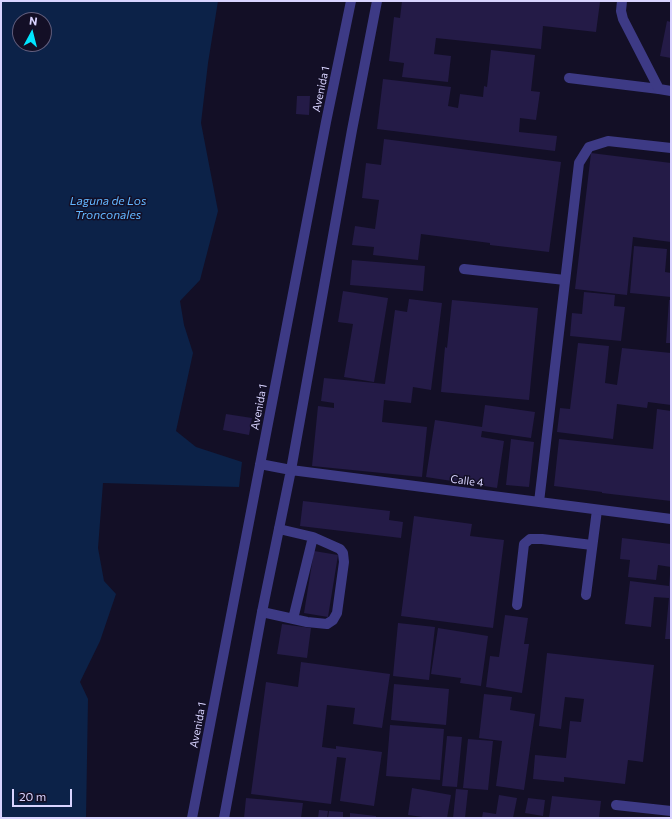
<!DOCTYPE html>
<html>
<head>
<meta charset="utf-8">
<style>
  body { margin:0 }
  #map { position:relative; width:672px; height:819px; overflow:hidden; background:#130f26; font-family:Commissioner,sans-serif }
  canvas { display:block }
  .frame { position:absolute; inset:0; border:2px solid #d9d4ff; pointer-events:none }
  .north { position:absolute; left:12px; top:12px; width:40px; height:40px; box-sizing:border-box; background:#130f26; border:1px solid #625e7d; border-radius:50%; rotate:7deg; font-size:11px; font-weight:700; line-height:16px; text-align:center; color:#d9d4ff }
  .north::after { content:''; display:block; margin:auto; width:14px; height:18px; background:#00e5ff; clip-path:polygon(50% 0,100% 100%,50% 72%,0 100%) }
  .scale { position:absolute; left:12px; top:789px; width:60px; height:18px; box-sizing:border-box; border:2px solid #d9d4ff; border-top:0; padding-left:5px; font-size:12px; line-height:14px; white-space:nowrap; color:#d9d4ff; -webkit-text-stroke:3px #130f26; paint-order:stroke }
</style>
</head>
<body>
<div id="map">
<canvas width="672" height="819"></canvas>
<div class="frame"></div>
<div class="north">N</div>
<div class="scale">20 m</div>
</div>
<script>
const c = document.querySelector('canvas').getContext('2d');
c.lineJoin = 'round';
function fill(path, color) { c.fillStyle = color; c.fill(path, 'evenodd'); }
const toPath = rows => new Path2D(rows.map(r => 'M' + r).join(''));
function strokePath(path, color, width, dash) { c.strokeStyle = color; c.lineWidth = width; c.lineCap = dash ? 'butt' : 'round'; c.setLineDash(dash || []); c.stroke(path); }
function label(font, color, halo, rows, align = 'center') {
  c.font = font + ' Commissioner,sans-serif'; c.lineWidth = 3; c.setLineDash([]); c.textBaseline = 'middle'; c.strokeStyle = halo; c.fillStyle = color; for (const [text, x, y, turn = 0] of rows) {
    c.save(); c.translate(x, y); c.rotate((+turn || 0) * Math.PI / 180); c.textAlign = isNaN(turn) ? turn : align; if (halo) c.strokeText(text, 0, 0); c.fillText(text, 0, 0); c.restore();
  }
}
fill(toPath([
  [1,1,218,1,208,63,201,123,218,211,200,280,180,301,184,325,193,353,176,431,196,447,242,462,239,487,103,483,98,548,104,581,116,594,100,641,80,682,88,699,86,818,1,818],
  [20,20,44,20,44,44,20,44]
]), '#0c2248');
fill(toPath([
  [402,1,589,1,600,2,596,32,543,26,541,49,436,38,434,54,451,56,448,82,402,77,404,63,389,61,394,17,400,18],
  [667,21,671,22,671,58,660,56],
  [491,50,535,55,531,91,540,92,536,120,520,118,519,132,557,136,555,151,377,129,383,79,451,87,448,106,458,108,460,94,483,97,484,86,487,87],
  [297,96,310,96,309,115,296,114],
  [384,139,561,162,549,252,490,245,490,243,421,234,418,260,373,255,374,247,352,245,355,226,375,229,379,200,362,198,366,163,381,165],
  [591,153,671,163,671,242,633,237,627,295,575,289],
  [634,246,667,249,665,272,671,273,671,297,630,293],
  [352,260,425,266,423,291,350,285],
  [343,291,388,298,374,382,344,377,353,324,338,322],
  [584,292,615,295,614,306,625,307,621,341,570,336,572,313,582,314],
  [409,299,442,303,431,390,413,387,411,403,384,400,382,422,427,427,422,477,312,466,318,406,334,408,334,403,321,401,324,378,385,384,395,310,407,312],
  [452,300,538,308,529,400,441,392,445,347,447,348],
  [669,300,671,300,671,343,666,343],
  [578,343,609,346,605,383,617,385,622,348,671,353,671,405,648,402,647,408,617,404,613,439,557,432,560,408,570,409],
  [485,405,535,412,531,438,482,431,481,437,504,441,497,488,426,477,435,420,482,427],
  [657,409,671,411,671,501,602,493,602,492,554,486,559,439,653,449],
  [226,414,252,418,249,435,223,430],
  [511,439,534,442,529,487,506,485],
  [303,501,390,511,389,520,403,522,401,538,300,526],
  [414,516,472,524,470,536,504,540,493,628,401,616],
  [622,538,671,544,671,567,658,565,656,580,628,577,630,560,620,559],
  [314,551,338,555,328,617,304,613],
  [670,574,671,574,671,639,665,639,669,598,654,597,651,627,625,624,630,581,669,586],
  [505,615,528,618,524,644,529,644,522,693,486,687,490,656,499,657],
  [398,623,435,627,429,680,393,676],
  [282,624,311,628,307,658,277,654],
  [438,628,488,636,481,686,460,683,461,678,431,674],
  [547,653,654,665,643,762,628,760,625,784,564,777,564,782,533,779,535,755,566,758,570,721,581,722,584,699,565,697,561,729,539,726],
  [301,662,390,674,382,728,353,724,355,708,327,705,322,747,336,749,336,746,382,752,374,806,340,801,346,758,337,757,331,804,251,794,266,682,298,687],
  [394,684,449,689,446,725,391,720],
  [484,694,512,697,510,710,535,714,524,790,496,786,502,741,479,738],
  [390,725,444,729,440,780,386,776],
  [447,736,462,737,457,787,442,786],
  [468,739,493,741,488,790,463,788],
  [412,788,451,795,447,818,430,818,408,815],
  [456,789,468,790,465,818,453,818],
  [499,795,517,798,513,818,482,818,483,812,496,814],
  [552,796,601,801,599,818,549,818],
  [246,798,303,803,301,818,244,818],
  [528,798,545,800,543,816,525,813],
  [319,810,328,811,327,818,318,818],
  [329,811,343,812,343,818,328,818],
  [350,813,376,816,376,818,350,818]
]), '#241b47');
strokePath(toPath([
  [569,78,659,89],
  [586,595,597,510],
  [517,605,524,544,530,539,542,539,592,545],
  [262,612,307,622,327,624,333,620,337,613,344,562,343,553,340,549,313,537,279,529],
  [293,619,313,537],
  [616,805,671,811]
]), '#3d3a85', 10);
strokePath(toPath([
  [622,1,621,11,623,19,659,89,671,91],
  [464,269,565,280],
  [260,464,291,470,671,519],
  [539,502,579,163,589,147,608,141,671,148],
  [192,818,326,122,351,1],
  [224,818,262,612,291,470,352,130,377,1]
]), '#3d3a85', 10);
label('11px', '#d9d4ff', '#130f26', [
  ["Avenida 1",321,89,-78],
  ["Avenida 1",259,407,-79],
  ["Calle 4",467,481,7],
  ["Avenida 1",198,725,-79]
]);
label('italic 12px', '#62b6ff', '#130f26', [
  ["Laguna de Los",108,201],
  ["Tronconales",108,215]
]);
</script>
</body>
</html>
